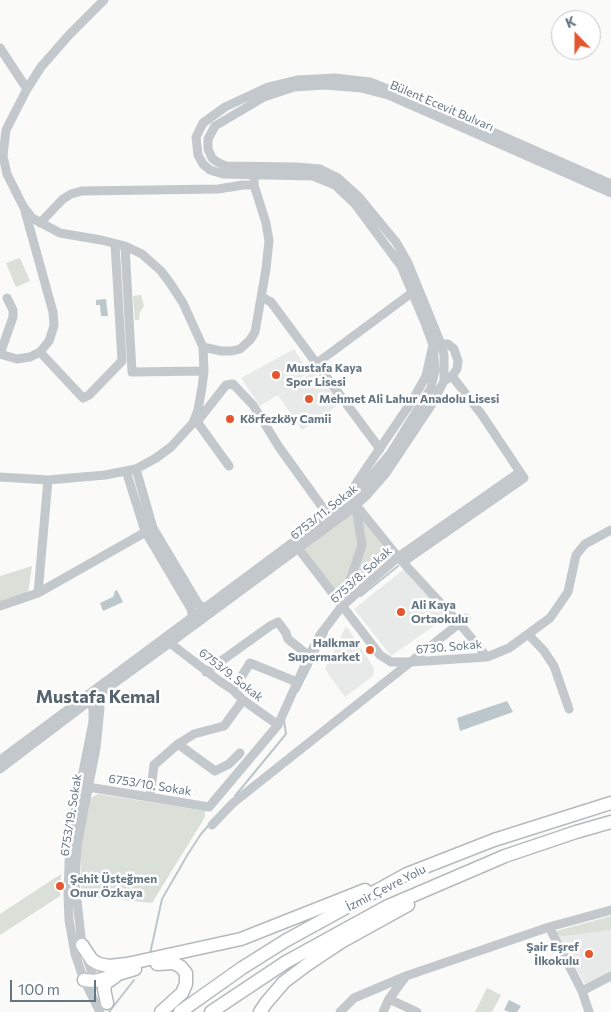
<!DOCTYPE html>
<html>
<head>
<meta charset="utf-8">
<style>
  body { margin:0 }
  #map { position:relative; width:611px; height:1012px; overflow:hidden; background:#fafaf8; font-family:Commissioner,sans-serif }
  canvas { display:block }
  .north { position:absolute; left:551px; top:10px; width:50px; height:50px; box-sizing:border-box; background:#fff; border:1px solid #c1c8cd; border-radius:50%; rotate:338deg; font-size:14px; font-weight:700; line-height:20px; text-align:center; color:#657683 }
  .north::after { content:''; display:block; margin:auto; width:18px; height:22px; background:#e4572e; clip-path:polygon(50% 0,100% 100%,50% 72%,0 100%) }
  .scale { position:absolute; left:10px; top:980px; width:86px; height:22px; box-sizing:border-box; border:2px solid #657683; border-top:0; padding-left:6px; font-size:15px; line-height:18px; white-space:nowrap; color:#657683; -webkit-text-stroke:4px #fff; paint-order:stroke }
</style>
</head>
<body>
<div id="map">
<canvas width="611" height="1012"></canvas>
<div class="north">K</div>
<div class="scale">100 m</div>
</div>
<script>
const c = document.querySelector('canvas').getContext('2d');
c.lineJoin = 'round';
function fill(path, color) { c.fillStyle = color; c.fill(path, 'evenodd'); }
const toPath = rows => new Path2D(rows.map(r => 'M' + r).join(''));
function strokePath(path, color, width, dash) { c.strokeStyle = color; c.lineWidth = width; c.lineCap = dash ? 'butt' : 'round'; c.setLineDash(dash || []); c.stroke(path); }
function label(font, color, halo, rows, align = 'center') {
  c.font = font + ' Commissioner,sans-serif'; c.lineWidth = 5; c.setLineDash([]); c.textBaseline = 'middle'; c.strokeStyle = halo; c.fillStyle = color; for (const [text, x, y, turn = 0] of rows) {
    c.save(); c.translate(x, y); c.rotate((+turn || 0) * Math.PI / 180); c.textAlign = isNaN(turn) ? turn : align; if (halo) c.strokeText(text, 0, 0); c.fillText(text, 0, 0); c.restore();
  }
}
fill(toPath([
  [294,349,309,372,288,388,316,370,341,403,302,430,278,395,260,406,241,378],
  [404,569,448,616,391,656,354,609],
  [347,627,374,668,373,676,345,697,325,669,345,628],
  [611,930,611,971,585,984,558,937]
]), '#e8e9e9');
fill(toPath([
  [20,258,30,281,16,287,6,263],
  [141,295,144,306,140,312,139,320,135,320,133,296],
  [355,510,392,555,352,588,336,594,303,549],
  [32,566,28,594,0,602,0,576],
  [98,794,205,811,205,817,152,903,81,896,81,845,91,798],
  [61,874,60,896,0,935,0,914],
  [611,916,611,930,558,937,556,931],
  [487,988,501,995,492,1012,475,1012]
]), '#dadfd7');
fill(toPath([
  [106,299,108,316,101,316,100,305,96,305,96,300],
  [117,590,123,602,103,611,100,603,113,597,115,591],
  [507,701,513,712,460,731,457,718],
  [509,1000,521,1006,517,1012,509,1012,504,1010]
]), '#bbc7cb');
strokePath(toPath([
  [361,596,398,566],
  [298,691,327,633],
  [235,796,286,734,284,720],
  [150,954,162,899,188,854,201,834,208,826],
  [109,1012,134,980]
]), '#bbc7cb', 2);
const highway = toPath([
  [82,945,92,960,99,964,109,966,127,964,241,939,365,890],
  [157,964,174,963,181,967,186,973,186,984,182,993,161,1012],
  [84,980,95,981,135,969],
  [107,1003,104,989,106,983,116,976],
  [180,1012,242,968,285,941,407,874,494,840,611,803],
  [211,1012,286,962,386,907,505,856,576,832,611,822],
  [260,1012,266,1003,284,982,308,964,341,942,408,905]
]);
strokePath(highway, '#b4b9bd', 15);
strokePath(toPath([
  [104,0,69,35,41,67,27,89,6,130,3,156,7,174,23,206,32,218,60,233,101,240,125,246,142,254,161,271,170,283,183,303,203,347,221,351,232,351,240,349,250,340,255,332,266,269,269,241,266,223,254,185,254,169],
  [0,48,27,89],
  [40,223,63,199,71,194,82,191,218,189,243,185,254,185],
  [125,246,132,372,204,371],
  [262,297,271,302,380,449],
  [40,352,83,398,89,395,122,361,115,244],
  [0,354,17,359,30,357,40,352,49,341,54,326,53,312,25,211],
  [0,354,13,317,13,310,7,298],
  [317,363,417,289],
  [444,381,444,355,441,344,408,263,396,242,359,197,338,178,320,169,297,167,226,166,217,162,212,158,208,149,208,139,215,126,264,97,294,87,325,85,361,88,388,95,611,193],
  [195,419,229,466],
  [197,422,226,385,233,384,253,405,279,447,328,515],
  [136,469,153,528,199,605,206,608],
  [126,471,145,531,191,609,193,618],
  [0,477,48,480,105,475,136,469,156,458,171,447,193,423,198,410,202,387,204,371,203,347],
  [348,499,357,482,412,401,426,376,433,345,425,323,401,266,355,204,335,185,313,176,223,174,210,170,203,164,198,155,196,137,203,123,225,107,268,87,297,80,335,78,370,82,484,128,611,184],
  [356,505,398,557,459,623,487,657],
  [298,548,380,655,391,662,410,662,487,657,509,648,550,618,568,592,576,555,585,544,611,530],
  [403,562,524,478,482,415,452,376],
  [38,593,151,529],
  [342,605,362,545,356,507],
  [0,606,38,593,48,480],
  [528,634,544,651,554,666,569,709],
  [170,643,218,680,233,690,243,700,278,725],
  [206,672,270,626,278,622,286,633,288,639,309,656],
  [233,690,250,663,297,682],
  [92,694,98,701,100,708,96,748,77,846,75,883,82,945,96,984],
  [87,699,90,701,93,709,93,722,70,837,68,895,69,920,75,954,84,980,100,1012],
  [178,744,194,734,224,726,243,700],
  [0,760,355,496,390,454,431,388,435,370,433,345,448,344,454,349,458,361,457,369,452,376,444,381,432,404,386,473,366,496,345,514,170,643,95,697,0,769],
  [88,787,209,807,278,725,309,656,320,635,342,606,398,557,520,472],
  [150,797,154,765,178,744,215,771,229,764,240,753],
  [212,825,233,803,466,618],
  [549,927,582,991,589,1012],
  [582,991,611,976],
  [389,999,417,1012],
  [340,1012,354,998,406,976],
  [383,1012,389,999,406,976,549,927,611,910]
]), '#c3c8cc', 9);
strokePath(highway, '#fff', 12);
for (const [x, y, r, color] of [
  [276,375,5,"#e4572e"],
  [309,399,5,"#e4572e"],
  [230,419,5,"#e4572e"],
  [401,612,5,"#e4572e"],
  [370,650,5,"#e4572e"],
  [60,886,5,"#e4572e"],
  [589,954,5,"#e4572e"]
]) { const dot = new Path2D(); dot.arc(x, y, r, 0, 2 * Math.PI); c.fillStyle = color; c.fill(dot); strokePath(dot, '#fff', 2); }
label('12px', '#657683', '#fff', [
  ["Bülent Ecevit Bulvarı",442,106,23],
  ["6753/11. Sokak",324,512,-38],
  ["6753/8. Sokak",361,575,-42],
  ["6730. Sokak",449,647,-5],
  ["6753/9. Sokak",231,675,38],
  ["6753/10. Sokak",150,785,9],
  ["6753/19. Sokak",71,815,-81],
  ["İzmir Çevre Yolu",386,888,-27]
]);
label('bold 12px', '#657683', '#fff', [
  ["Mustafa Kaya",286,368],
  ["Spor Lisesi",286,382],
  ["Mehmet Ali Lahur Anadolu Lisesi",319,399],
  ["Körfezköy Camii",240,419],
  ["Ali Kaya",411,605],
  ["Ortaokulu",411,619],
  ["Halkmar",360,643,"right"],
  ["Supermarket",360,657,"right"],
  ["Şehit Üsteğmen",70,879],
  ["Onur Özkaya",70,893],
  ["Şair Eşref",579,947,"right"],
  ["İlkokulu",579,961,"right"]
], 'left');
label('bold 18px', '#57646e', '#fff', [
  ["Mustafa Kemal",98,697]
]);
</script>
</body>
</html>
